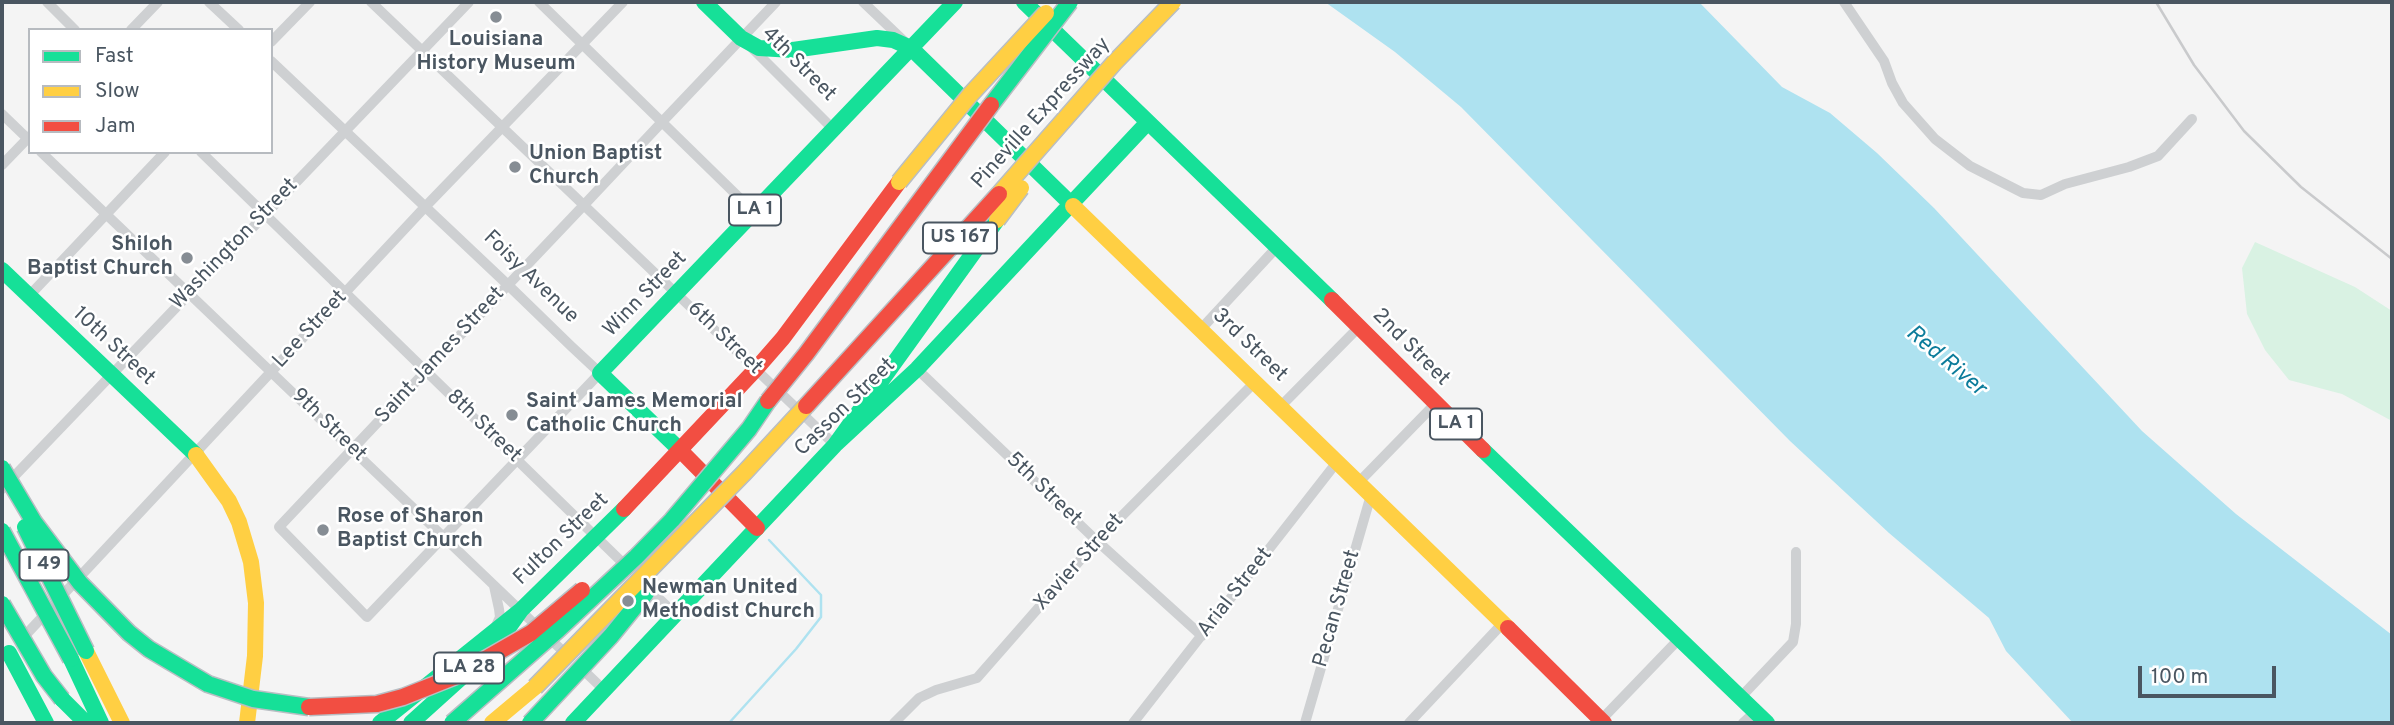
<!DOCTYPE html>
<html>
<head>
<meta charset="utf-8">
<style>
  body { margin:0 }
  #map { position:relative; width:2394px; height:725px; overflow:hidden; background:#f4f4f4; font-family:Overpass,sans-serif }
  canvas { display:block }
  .frame { position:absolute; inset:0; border:4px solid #4a5661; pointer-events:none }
  .legend { position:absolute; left:28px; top:28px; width:245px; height:126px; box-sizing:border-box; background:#fff; border:2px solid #b7bbc0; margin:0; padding:9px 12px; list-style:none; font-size:21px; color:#4a5661 }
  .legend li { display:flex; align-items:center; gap:14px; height:35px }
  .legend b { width:35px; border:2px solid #b7bbc0 }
  .scale { position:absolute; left:2138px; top:666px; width:138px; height:32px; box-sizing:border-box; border:4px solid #4a5661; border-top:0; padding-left:9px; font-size:21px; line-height:24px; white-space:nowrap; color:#4a5661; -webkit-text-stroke:5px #fff; paint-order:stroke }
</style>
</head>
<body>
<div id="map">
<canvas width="2394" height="725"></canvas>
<div class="frame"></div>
<ul class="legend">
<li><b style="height:9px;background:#16e098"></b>Fast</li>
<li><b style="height:9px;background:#ffcf43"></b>Slow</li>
<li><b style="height:9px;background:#f24e42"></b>Jam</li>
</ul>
<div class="scale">100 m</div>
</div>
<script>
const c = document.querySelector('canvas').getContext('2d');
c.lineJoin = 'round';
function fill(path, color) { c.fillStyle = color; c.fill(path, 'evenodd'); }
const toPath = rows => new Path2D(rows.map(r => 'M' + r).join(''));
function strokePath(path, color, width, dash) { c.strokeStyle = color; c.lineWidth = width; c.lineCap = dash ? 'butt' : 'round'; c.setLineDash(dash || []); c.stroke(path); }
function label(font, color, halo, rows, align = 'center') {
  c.font = font + ' Overpass,sans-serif'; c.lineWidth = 5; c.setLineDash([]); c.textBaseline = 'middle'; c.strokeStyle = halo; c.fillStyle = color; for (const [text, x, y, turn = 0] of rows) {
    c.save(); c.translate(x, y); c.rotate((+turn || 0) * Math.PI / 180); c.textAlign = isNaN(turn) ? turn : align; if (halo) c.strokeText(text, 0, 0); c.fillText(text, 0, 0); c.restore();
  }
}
fill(toPath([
  [2255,242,2355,287,2392,311,2392,421,2342,394,2289,380,2265,350,2247,314,2242,268]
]), '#d9f2e3');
fill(toPath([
  [1325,2,1699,2,1782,87,1830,113,1877,153,1934,208,2142,431,2236,514,2392,635,2392,723,2073,723,2006,651,1989,618,1889,533,1790,441,1461,107,1395,52]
]), '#aee2f0');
strokePath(toPath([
  [729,723,796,649,821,617,821,595,769,540]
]), '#aee2f0', 2.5);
strokePath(toPath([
  [47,2,75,30],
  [209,2,239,30],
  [371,2,835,445],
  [539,2,754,212],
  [863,2,904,41],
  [1844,2,1884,61,1892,83,1903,103,1935,139,1970,166,2023,193,2041,195,2065,184,2129,167,2158,156,2192,119],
  [131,30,158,2],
  [271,42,310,2],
  [751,47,833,129],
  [271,61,345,131,508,285,572,347,600,373,367,617,279,527,426,371,508,285,584,205,662,122,776,2],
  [2,114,30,141],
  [41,152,568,656],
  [201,152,627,567],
  [2,165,30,136],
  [28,297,165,152],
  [1201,329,1278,246],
  [917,369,1097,541,1202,636],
  [1281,406,1359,327],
  [1358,483,1435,404],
  [2,489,469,2],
  [494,586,499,609,500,617,495,628],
  [646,586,674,613],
  [58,600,425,207,623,2],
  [20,641,47,612],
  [580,667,603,689],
  [1740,698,1793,642,1796,624,1796,552],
  [1601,720,1679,639],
  [894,723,919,698,936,690,977,678,1097,541,1255,382],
  [1133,723,1337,462],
  [1305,723,1371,495],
  [1409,723,1503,623],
  [1743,723,1755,712]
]), '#ced0d2', 10);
strokePath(toPath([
  [704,2,741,38,759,48,793,50,877,38,893,40,911,48,1071,204,1148,122],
  [1024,2,1332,300],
  [2,270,196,455],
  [835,445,997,220],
  [680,450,600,373,955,2],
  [1483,450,1767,723],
  [9,653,46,723],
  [71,659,101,723],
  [62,699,86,723],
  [380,723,521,610,624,509],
  [411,723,494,648,521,610],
  [573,723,835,445,917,369,1071,204,1073,206]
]), '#16e098', 16);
strokePath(toPath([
  [1073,206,1508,628],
  [196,455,229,501,239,522,251,562,256,603,255,656,247,723],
  [86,651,122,723],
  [492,723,535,687]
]), '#ffcf43', 16);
strokePath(toPath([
  [1332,300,1483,450],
  [756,369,783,338,899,182],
  [680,450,757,528],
  [624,509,756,369],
  [1508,628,1604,723]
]), '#f24e42', 16);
strokePath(toPath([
  [2156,2,2194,65,2244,131,2301,187,2392,259],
  [2,721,3,723]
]), '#c9cacc', 2.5);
const fastBridge = toPath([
  [991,105,1070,2],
  [2,468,34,522,80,583,129,633,149,649,208,684,253,699,309,707],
  [25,527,86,651],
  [2,531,71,659],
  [2,604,44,676,62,699],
  [452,723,559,629,636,557,672,520,749,429,768,401],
  [530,723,611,636,646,593]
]);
const slowBridge = toPath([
  [899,182,970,95,1046,13],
  [999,194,1114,63,1173,2],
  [997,220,1021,188],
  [535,687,745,472,806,406]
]);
const jamBridge = toPath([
  [768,401,806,354,991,105],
  [806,406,999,194],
  [309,707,377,704,403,697,456,676,531,633,582,590]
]);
strokePath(fastBridge, '#b9bec3', 19, []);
strokePath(slowBridge, '#b9bec3', 19, []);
strokePath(jamBridge, '#b9bec3', 19, []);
strokePath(fastBridge, '#16e098', 16);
strokePath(slowBridge, '#ffcf43', 16);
strokePath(jamBridge, '#f24e42', 16);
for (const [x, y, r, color] of [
  [496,17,7,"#868d94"],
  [515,167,7,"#868d94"],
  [187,258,7,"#868d94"],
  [512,415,7,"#868d94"],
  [323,530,7,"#868d94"],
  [628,601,7,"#868d94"]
]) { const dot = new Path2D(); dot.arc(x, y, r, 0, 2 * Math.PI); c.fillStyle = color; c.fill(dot); strokePath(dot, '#fff', 2.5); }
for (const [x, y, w] of [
  [755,210,52],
  [960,238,74],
  [1456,424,52],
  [44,565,49],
  [469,668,70]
]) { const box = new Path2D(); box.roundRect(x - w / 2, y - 15.5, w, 31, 5); c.fillStyle = '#fff'; c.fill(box); strokePath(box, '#4a5661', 2); }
label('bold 19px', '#4a5661', null, [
  ["LA 1",755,210],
  ["US 167",960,238],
  ["LA 1",1456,424],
  ["I 49",44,565],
  ["LA 28",469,668]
]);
label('bold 21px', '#4a5661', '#fff', [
  ["Louisiana",496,41,"center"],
  ["History Museum",496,65,"center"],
  ["Union Baptist",529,155],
  ["Church",529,179],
  ["Shiloh",173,246,"right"],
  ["Baptist Church",173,270,"right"],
  ["Saint James Memorial",526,403],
  ["Catholic Church",526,427],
  ["Rose of Sharon",337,518],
  ["Baptist Church",337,542],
  ["Newman United",642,589],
  ["Methodist Church",642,613]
], 'left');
label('21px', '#4a5661', '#fff', [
  ["4th Street",798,65,45],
  ["Pineville Expressway",1042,114,-48],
  ["Washington Street",235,245,-46],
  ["Foisy Avenue",530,278,44],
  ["Winn Street",646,295,-46],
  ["Lee Street",311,330,-47],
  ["6th Street",724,339,44],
  ["3rd Street",1249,346,44],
  ["10th Street",113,347,43],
  ["2nd Street",1410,348,45],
  ["Saint James Street",441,356,-47],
  ["Casson Street",846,408,-44],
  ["9th Street",328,426,44],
  ["8th Street",483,427,44],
  ["5th Street",1043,490,44],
  ["Fulton Street",562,540,-44],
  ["Xavier Street",1080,563,-48],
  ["Arial Street",1236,593,-52],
  ["Pecan Street",1338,609,-74]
]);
label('italic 23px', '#0c7c9b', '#fff', [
  ["Red River",1945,362,40]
]);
</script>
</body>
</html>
